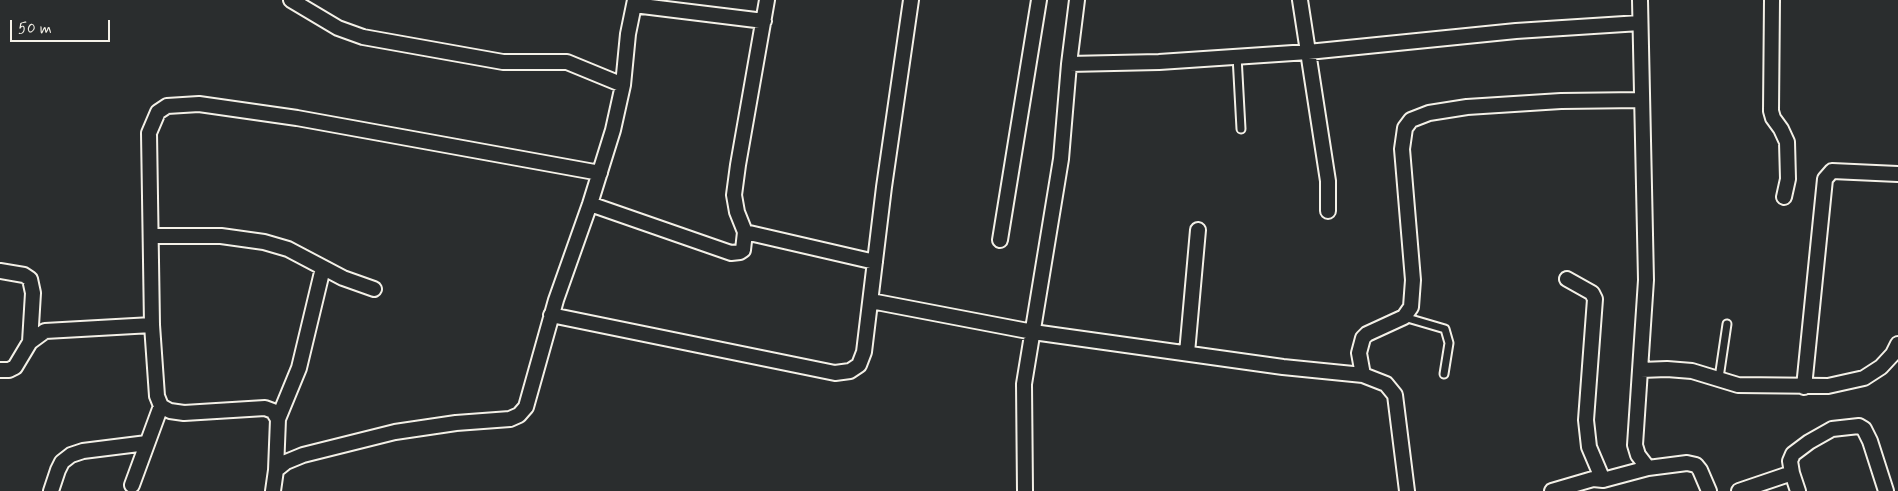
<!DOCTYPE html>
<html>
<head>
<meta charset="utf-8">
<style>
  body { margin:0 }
  #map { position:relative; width:1898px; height:491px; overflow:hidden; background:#2a2d2e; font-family:Mynerve,sans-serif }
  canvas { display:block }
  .scale { position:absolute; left:10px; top:20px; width:100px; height:22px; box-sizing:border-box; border:2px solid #f4f1e8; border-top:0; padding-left:6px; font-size:15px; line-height:18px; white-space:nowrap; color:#f4f1e8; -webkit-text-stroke:4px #2a2d2e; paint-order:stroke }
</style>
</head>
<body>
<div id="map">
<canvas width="1898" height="491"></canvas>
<div class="scale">50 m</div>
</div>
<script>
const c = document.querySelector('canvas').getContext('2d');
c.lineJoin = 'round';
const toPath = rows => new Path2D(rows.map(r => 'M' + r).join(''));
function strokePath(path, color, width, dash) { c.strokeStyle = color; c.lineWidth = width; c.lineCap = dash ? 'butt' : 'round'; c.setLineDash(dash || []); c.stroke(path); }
const service = toPath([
  [1237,56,1241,129],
  [1404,317,1445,329,1449,343,1444,374],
  [1719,378,1727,324]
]);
const minor = toPath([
  [291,0,338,28,363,37,503,62,567,62,623,85],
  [767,0,738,165,734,195,737,212,745,232,875,262],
  [1300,0,1328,181,1328,211],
  [1640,0,1646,280,1635,445,1638,455,1648,468,1687,463,1696,465,1700,470,1709,491],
  [1772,0,1771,111,1773,118,1781,129,1787,142,1788,179,1784,197],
  [634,5,764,21],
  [1069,64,1159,62,1308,52,1516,31,1640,23],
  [590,204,731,253,740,252,743,250,745,232],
  [152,236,221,236,264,242,288,249,343,278,374,289],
  [1000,240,1039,0],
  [0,271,24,275,30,279,33,293,30,342],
  [871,301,1033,332,1283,367,1363,375],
  [551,315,835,373,850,371,859,365,864,352,884,187,911,0],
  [1187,353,1198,230],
  [0,370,9,370,15,367,30,342,45,331,152,325],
  [1641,370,1667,369,1692,371,1738,385,1828,386,1864,378,1881,367,1893,354,1898,344],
  [1804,387,1825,179,1832,171,1898,174],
  [278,419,299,368,323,268],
  [276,470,278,419,273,411,265,408,184,413,170,411,161,406,157,396,152,325,149,133,158,112,167,106,199,104,297,118,600,173],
  [1792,473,1790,461,1793,454,1809,442,1832,429,1859,426,1864,429,1870,441,1886,491],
  [1603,480,1648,468],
  [132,485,161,406],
  [51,491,58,470,62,462,71,455,83,451,147,443],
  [273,491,276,470,286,462,303,455,395,432,456,423,510,419,519,415,526,407,556,300,590,204,613,130,623,85,628,34,635,0],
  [1025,491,1024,384,1061,159,1069,64,1077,0],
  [1407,491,1395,395,1386,384,1363,375,1359,353,1363,338,1367,334,1404,317,1411,307,1413,280,1402,149,1405,128,1411,120,1429,113,1467,107,1561,101,1641,100],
  [1552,491,1593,479,1603,480,1589,447,1586,420,1595,299,1592,293,1567,279],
  [1739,491,1792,473,1798,491]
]);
strokePath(service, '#f4f1e8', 11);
strokePath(minor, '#f4f1e8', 18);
strokePath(service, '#2a2d2e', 7);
strokePath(minor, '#2a2d2e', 14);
</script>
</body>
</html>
